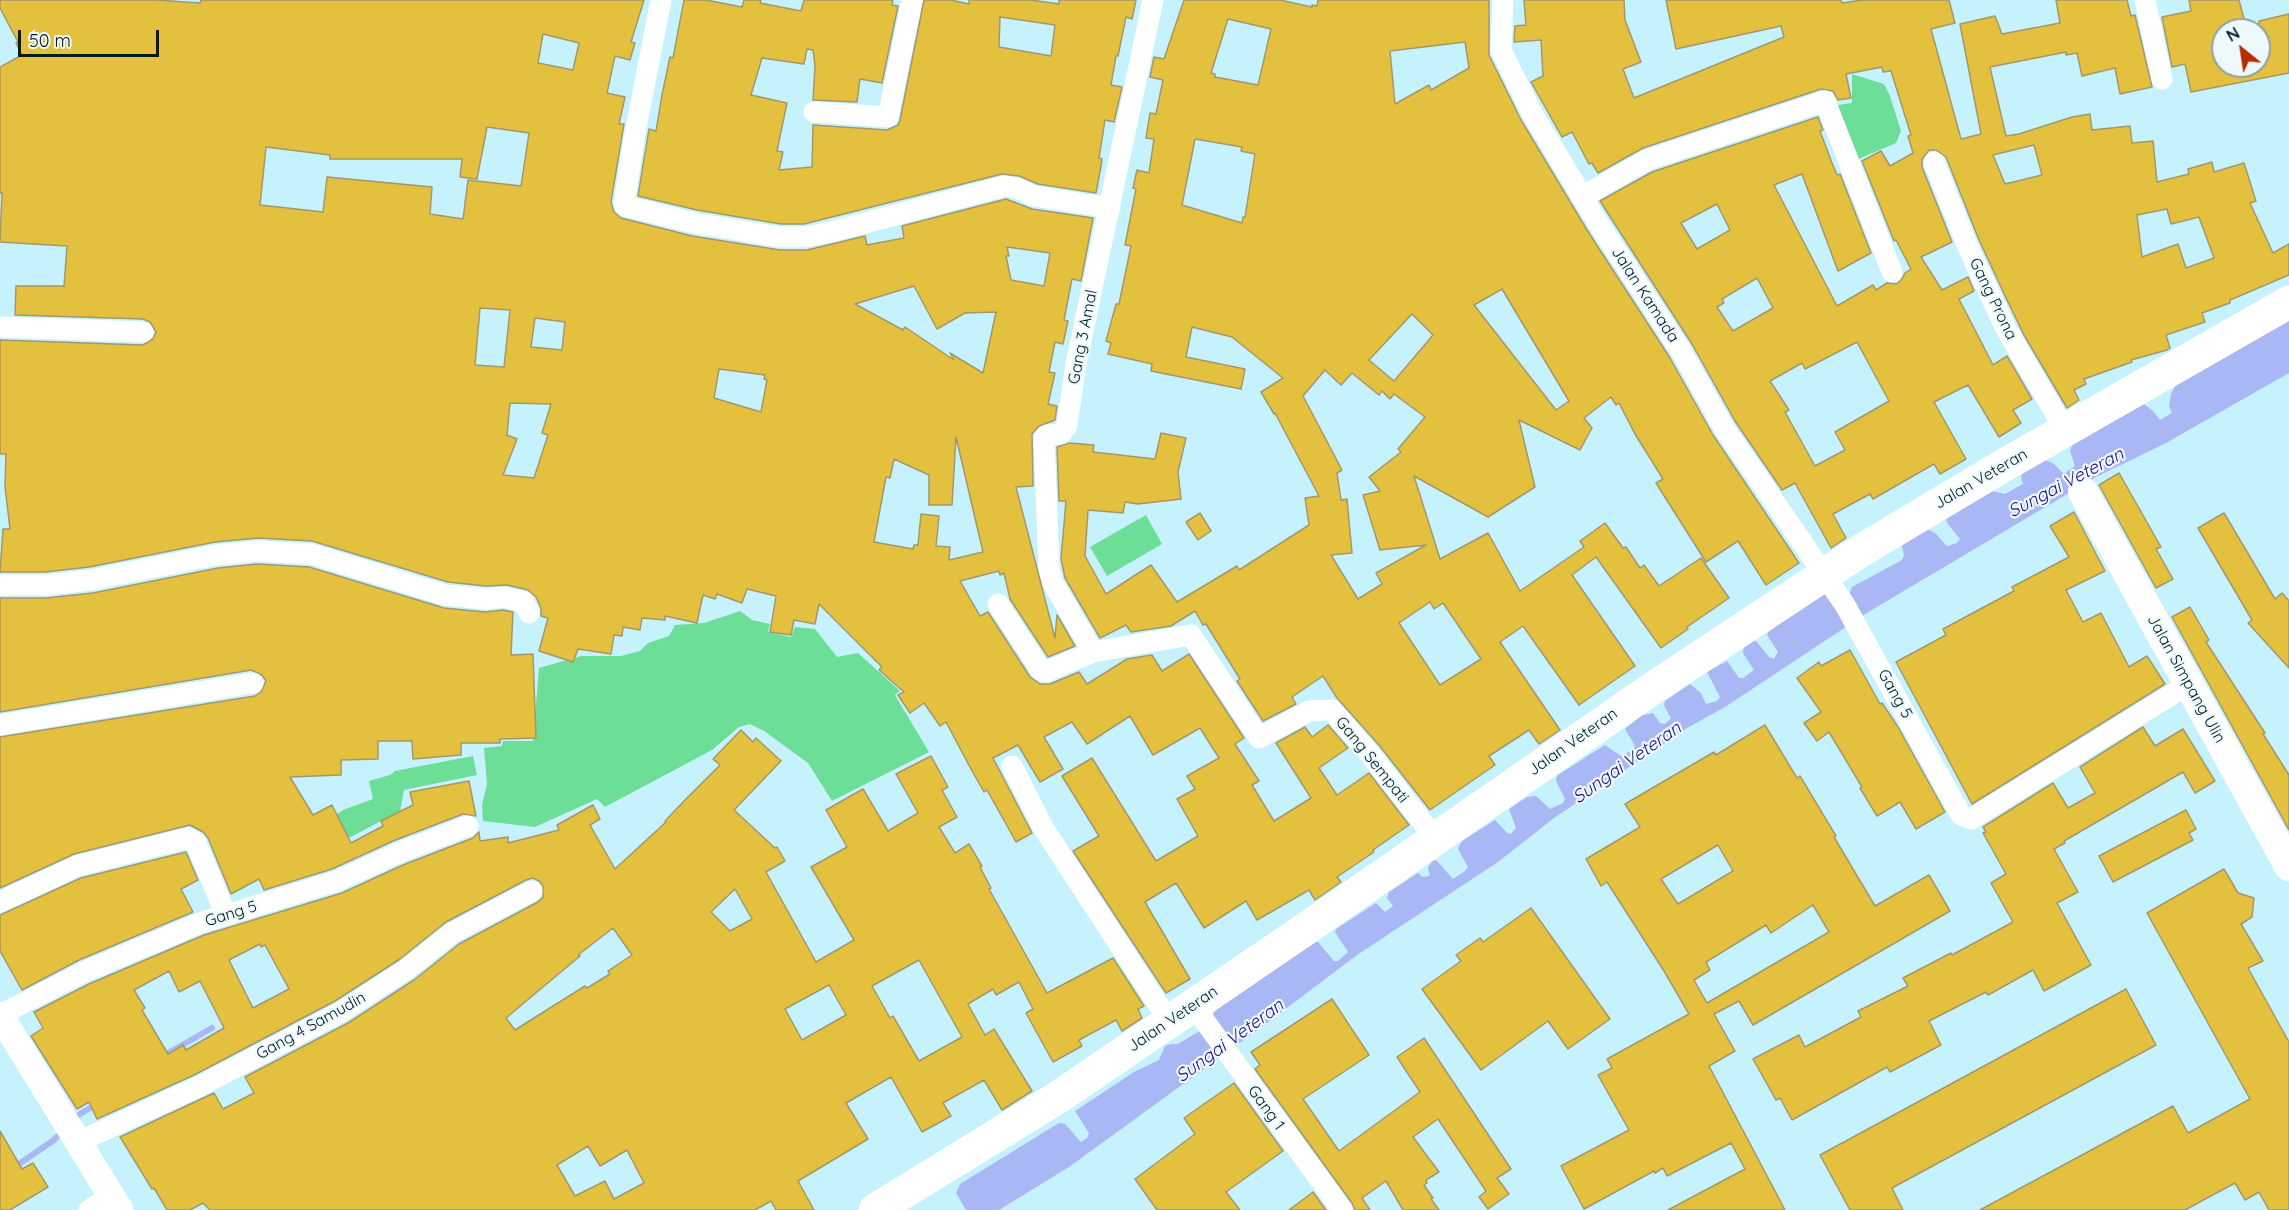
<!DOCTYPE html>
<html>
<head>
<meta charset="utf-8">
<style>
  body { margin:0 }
  #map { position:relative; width:2289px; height:1210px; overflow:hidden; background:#c5f2fd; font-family:Quicksand,sans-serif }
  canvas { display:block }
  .north { position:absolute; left:2211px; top:18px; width:60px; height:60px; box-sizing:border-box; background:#eef9fc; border:2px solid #90a0a4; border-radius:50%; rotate:330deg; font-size:16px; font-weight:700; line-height:24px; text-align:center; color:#041b20 }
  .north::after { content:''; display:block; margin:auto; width:21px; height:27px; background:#b62b04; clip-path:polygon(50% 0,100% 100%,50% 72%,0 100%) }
  .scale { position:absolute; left:18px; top:30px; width:141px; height:27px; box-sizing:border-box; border:3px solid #041b20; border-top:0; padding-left:8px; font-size:18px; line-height:21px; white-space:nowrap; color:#041b20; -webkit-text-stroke:4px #eef9fc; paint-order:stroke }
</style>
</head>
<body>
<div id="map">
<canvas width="2289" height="1210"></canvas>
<div class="north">N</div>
<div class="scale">50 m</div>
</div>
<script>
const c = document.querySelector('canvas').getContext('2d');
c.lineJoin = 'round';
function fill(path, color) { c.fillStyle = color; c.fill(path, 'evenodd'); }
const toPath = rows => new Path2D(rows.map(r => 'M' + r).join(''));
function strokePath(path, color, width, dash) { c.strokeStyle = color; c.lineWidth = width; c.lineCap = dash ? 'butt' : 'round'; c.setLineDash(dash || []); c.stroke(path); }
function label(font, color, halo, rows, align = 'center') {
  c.font = font + ' Quicksand,sans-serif'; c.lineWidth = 4.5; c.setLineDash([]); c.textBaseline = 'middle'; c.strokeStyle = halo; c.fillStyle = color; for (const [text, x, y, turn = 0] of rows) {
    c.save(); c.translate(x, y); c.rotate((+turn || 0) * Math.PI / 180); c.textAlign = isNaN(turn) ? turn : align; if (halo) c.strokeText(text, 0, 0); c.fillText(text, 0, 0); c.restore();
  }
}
fill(toPath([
  [1852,74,1884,84,1890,96,1901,131,1896,143,1856,160,1831,106,1852,103],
  [1146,515,1162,544,1107,576,1090,547],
  [740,611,752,620,770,624,768,632,791,637,795,627,815,629,837,657,858,653,900,691,895,695,929,752,832,801,808,763,764,731,750,724,739,727,712,750,605,807,597,799,535,827,483,821,482,805,487,784,484,748,502,746,503,741,533,741,539,668,581,656,621,656,640,651,648,643,669,636,675,625,704,623],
  [473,756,477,775,404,790,400,811,347,839,336,815,343,810,373,799,369,781,390,775,395,771]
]), '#6dde97');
fill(toPath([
  [2289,315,2289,373,2166,443,2096,477,1870,611,1725,707,1687,728,1554,818,1498,862,1357,955,1263,1026,1069,1167,999,1210,966,1210,956,1193,960,1184,1059,1123,1065,1124,1081,1142,1087,1138,1089,1133,1075,1111,1134,1072,1159,1060,1165,1046,1171,1044,1178,1044,1211,1024,1210,1021,1215,1011,1315,942,1318,942,1334,961,1338,961,1348,952,1335,932,1336,929,1376,903,1385,912,1393,906,1387,898,1389,892,1418,873,1422,877,1430,876,1428,868,1432,861,1436,860,1453,879,1465,871,1468,867,1458,849,1462,841,1495,820,1507,833,1511,834,1516,828,1509,809,1527,797,1536,796,1550,809,1563,803,1565,799,1557,783,1556,779,1558,775,1605,745,1621,756,1633,750,1635,746,1625,729,1640,716,1653,713,1660,723,1665,724,1671,718,1664,706,1665,701,1690,684,1701,693,1706,704,1717,701,1720,697,1707,672,1727,661,1739,678,1743,678,1754,670,1743,653,1744,644,1752,640,1756,641,1769,657,1774,659,1778,652,1767,635,1769,631,1822,594,1849,595,1852,587,1902,560,1904,555,1901,543,1928,529,1936,534,1947,546,1957,543,1960,539,1948,524,1946,520,1948,516,1992,491,2005,494,2023,484,2021,477,2022,473,2046,460,2054,464,2064,474,2075,466,2070,451,2073,443,2144,404,2153,411,2160,420,2172,413,2169,406,2171,394,2180,377]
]), '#a9b7f5');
strokePath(toPath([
  [163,1056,212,1028],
  [73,1120,80,1114,97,1104],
  [0,1177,54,1140,64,1130]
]), '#a9b7f5', 6);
const building = toPath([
  [0,0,156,0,200,3,201,0,644,0,631,42,635,43,630,60,615,56,607,93,625,97,619,124,624,124,611,202,614,212,621,218,692,236,780,250,807,250,865,236,867,245,904,238,902,226,1006,199,1032,209,1093,218,1081,281,1072,279,1064,320,1068,321,1063,344,1055,342,1049,372,1055,373,1048,404,1057,406,1055,420,1039,426,1032,434,1033,486,1016,487,1055,638,1057,615,1075,646,1048,657,1010,599,1004,573,1000,575,999,571,960,581,980,616,988,612,1030,677,1040,684,1050,684,1079,672,1087,684,1127,659,1152,655,1162,671,1189,654,1244,738,1235,744,1259,781,1252,785,1274,821,1311,798,1276,743,1305,727,1312,737,1328,725,1348,748,1319,768,1337,795,1369,773,1409,825,1373,850,1374,852,1337,877,1341,882,1315,900,1309,890,1257,920,1246,901,1204,928,1176,883,1145,902,1190,979,1166,993,1073,851,1099,836,1062,776,1092,758,1156,861,1198,836,1177,799,1195,789,1187,776,1219,758,1200,728,1153,755,1130,716,1087,744,1072,722,1044,737,1063,769,1040,782,1018,745,993,758,1032,833,1016,842,987,790,984,792,971,769,946,722,940,726,924,703,910,713,898,695,904,692,879,670,882,667,819,604,815,624,794,620,791,635,770,632,776,596,747,589,742,603,717,594,715,599,703,595,697,623,665,616,665,620,642,618,640,630,623,627,622,636,614,635,611,654,578,649,573,662,539,651,548,618,541,616,541,608,536,597,528,590,507,585,486,586,448,582,312,541,258,538,215,542,89,567,45,572,0,572,3,529,10,529,5,486,6,454,0,454,0,340,143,345,153,339,156,332,150,322,143,319,15,315,16,286,64,286,67,246,0,242,2,193,0,193,0,67,22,55,16,43,18,42,0,8,0,0],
  [543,34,579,43,573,70,538,63,543,34],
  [487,127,529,133,521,186,468,180,463,219,430,214,432,187,327,177,323,212,260,205,266,147,330,155,330,159,462,159,460,177,477,179,487,127],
  [1007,247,1050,253,1044,286,1011,280,1006,256,1009,256,1007,247],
  [914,286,937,329,965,313,996,312,983,373,950,353,954,360,905,327,903,330,855,304,914,286],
  [480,308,510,310,504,367,475,365,480,308],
  [535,318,565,322,562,350,531,347,535,318],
  [719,369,765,375,764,379,767,380,761,412,714,398,719,369],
  [510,403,551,404,542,433,548,435,534,478,503,475,517,439,507,435,510,403],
  [956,437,983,552,949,560,950,547,936,546,939,516,921,514,918,545,914,545,913,549,874,542,886,477,890,478,894,459,929,475,929,505,952,505,956,437],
  [684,0,706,0,742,7,744,0,761,0,760,3,801,11,804,0,893,0,892,5,898,6,882,83,860,79,857,102,813,100,815,66,813,50,807,49,804,64,762,58,751,95,787,103,777,151,783,152,779,170,812,167,813,125,887,130,898,125,900,120,924,0,951,0,969,4,969,0,1031,0,1059,4,1059,0,1136,0,1132,19,1126,17,1118,56,1116,56,1111,85,1122,87,1114,122,1105,120,1099,158,1102,159,1101,166,1096,193,1038,184,1019,176,1002,174,804,224,781,224,697,210,638,196,649,129,656,131,662,95,670,57,673,58,684,0],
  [1000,17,1055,25,1051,56,999,47,1000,17],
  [1184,0,1280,0,1312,7,1312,5,1317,6,1318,0,1489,0,1489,55,1521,120,1587,230,1670,358,1713,435,1799,563,1766,585,1738,541,1706,562,1656,483,1663,479,1635,434,1619,403,1616,405,1611,397,1584,418,1592,428,1580,450,1519,420,1535,487,1488,517,1414,476,1440,559,1488,533,1520,591,1584,547,1580,541,1605,523,1623,548,1626,547,1640,568,1644,565,1659,586,1701,558,1729,598,1687,627,1688,629,1661,648,1596,557,1572,575,1635,666,1579,705,1523,626,1500,642,1560,730,1539,744,1529,730,1489,756,1495,765,1430,810,1379,745,1337,698,1323,676,1292,697,1296,704,1263,721,1237,681,1240,679,1206,624,1203,625,1195,611,1171,626,1131,632,1126,625,1100,638,1065,578,1061,559,1066,501,1059,501,1057,447,1069,443,1094,445,1093,452,1155,459,1161,433,1186,438,1178,472,1181,499,1138,504,1125,502,1123,513,1088,510,1085,556,1106,594,1151,565,1177,602,1237,566,1239,570,1309,525,1305,498,1319,496,1275,413,1274,414,1261,392,1283,378,1232,337,1192,327,1186,357,1245,369,1241,389,1151,371,1152,364,1108,354,1111,343,1106,341,1116,304,1119,304,1131,246,1125,245,1136,189,1133,188,1137,170,1149,173,1154,139,1146,138,1150,113,1156,114,1163,80,1150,77,1154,57,1164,59,1184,0],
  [1228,19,1271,29,1258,85,1215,77,1215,74,1211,73,1228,19],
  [1465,42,1469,68,1431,90,1429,85,1395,104,1390,51,1465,42],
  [1195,139,1242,147,1241,151,1255,154,1245,217,1243,217,1242,223,1182,205,1195,139],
  [1502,289,1569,401,1556,410,1474,305,1502,289],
  [1412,314,1433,335,1394,381,1369,360,1412,314],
  [1325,370,1341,385,1352,373,1379,395,1382,391,1390,399,1394,394,1425,417,1398,449,1401,452,1369,477,1380,491,1363,495,1380,550,1426,545,1376,573,1382,584,1358,599,1331,555,1352,553,1347,499,1341,500,1337,473,1342,470,1303,396,1325,370],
  [1430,602,1434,609,1443,603,1481,659,1440,685,1399,623,1430,602],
  [1524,0,1624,0,1625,20,1641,62,1623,69,1634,98,1784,37,1781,26,1676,49,1666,0,1841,0,1842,3,1862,0,1949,0,1955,23,1931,29,1961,139,1981,134,1960,24,1995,16,2002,34,2060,23,2056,0,2127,0,2131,16,2135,15,2152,87,2120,94,2115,68,2082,76,2077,53,2066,55,2066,52,1990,67,2006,136,2019,134,2072,117,2090,114,2092,130,2130,126,2132,143,2153,141,2157,182,2189,174,2188,169,2212,162,2214,172,2244,163,2256,201,2250,203,2273,253,2289,244,2289,275,2230,300,2230,303,2202,313,2205,322,2166,335,2170,348,2167,350,2131,360,2132,362,2084,379,2086,384,2074,390,2079,400,2067,408,2024,335,2007,300,1979,240,1946,157,1936,150,1929,150,1922,160,1922,167,1952,242,1921,257,1942,290,1968,277,1974,291,1959,299,1993,365,2007,356,2032,399,2013,410,2021,423,1999,437,1968,385,1934,402,1966,459,1940,474,1934,464,1873,499,1870,494,1833,514,1846,538,1831,548,1795,483,1782,490,1735,421,1692,344,1600,201,1652,172,1818,117,1823,130,1820,131,1832,163,1837,175,1840,174,1871,253,1838,271,1802,174,1774,185,1837,306,1873,285,1876,290,1887,283,1897,284,1902,279,1905,273,1911,269,1896,240,1894,241,1862,161,1881,151,1890,166,1913,153,1908,136,1911,135,1891,71,1883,72,1882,67,1846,74,1851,98,1838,100,1833,91,1821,89,1643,148,1598,173,1592,163,1589,164,1572,132,1562,137,1531,82,1543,76,1541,40,1514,42,1515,26,1526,25,1524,0],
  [2034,145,2042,175,2005,184,1993,155,2034,145],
  [1717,204,1730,230,1697,249,1681,223,1717,204],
  [2167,209,2171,224,2199,217,2214,258,2186,268,2178,244,2142,257,2137,215,2167,209],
  [1757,278,1773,308,1733,331,1717,307,1724,303,1722,299,1757,278],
  [1857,342,1889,401,1835,432,1845,450,1815,466,1785,412,1789,410,1770,381,1802,363,1805,369,1857,342],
  [2189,0,2239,0,2247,30,2223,30,2223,66,2259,66,2259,21,2289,14,2289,73,2191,92,2185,64,2172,67,2162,17,2191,11,2189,0],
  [2119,473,2161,547,2156,549,2173,579,2156,588,2099,485,2119,473],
  [2074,512,2105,571,2066,590,2083,622,2101,613,2129,667,2147,656,2165,684,1972,804,1896,662,1946,635,1943,629,2014,591,2012,587,2069,557,2050,526,2074,512],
  [1200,513,1211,531,1198,540,1186,522,1200,513],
  [2224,513,2275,599,2282,593,2289,601,2289,668,2248,623,2252,620,2198,528,2224,513],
  [257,564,309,567,444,608,485,612,503,610,513,612,511,655,533,654,536,738,500,739,500,743,461,743,461,755,413,759,412,741,378,741,378,759,341,760,341,775,290,777,313,815,332,805,351,843,383,826,381,821,413,805,410,792,469,781,476,816,463,814,393,841,332,869,264,890,259,879,231,894,208,838,203,832,190,825,74,854,0,888,0,737,255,696,261,692,266,681,262,675,251,670,0,712,0,598,46,598,93,593,218,568,257,564],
  [2190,607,2209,640,2206,642,2265,733,2263,734,2289,775,2289,830,2172,617,2190,607],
  [1850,650,1880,704,1882,703,1898,727,1945,812,1916,829,1900,802,1877,816,1860,788,1862,787,1829,732,1817,741,1804,723,1821,712,1797,678,1819,662,1821,666,1850,650],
  [1765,725,1797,778,1800,776,1836,836,1834,837,1875,906,1929,875,1950,911,1753,1025,1739,1001,1714,1014,1735,1051,1709,1066,1785,1210,1668,1210,1745,1169,1731,1143,1667,1176,1663,1168,1655,1173,1654,1171,1584,1209,1561,1166,1629,1130,1598,1075,1612,1068,1607,1059,1689,1014,1664,971,1607,882,1601,886,1586,859,1640,827,1625,804,1714,752,1716,755,1765,725],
  [1718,845,1733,871,1678,904,1661,879,1718,845],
  [1813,905,1829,932,1707,1003,1694,980,1710,970,1706,962,1766,925,1771,933,1813,905],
  [2143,727,2155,746,2183,729,2215,781,2195,793,2183,772,2064,841,2065,843,2054,849,2078,892,2057,903,2091,965,2044,991,2033,970,1988,995,1986,992,1929,1021,1941,1045,1890,1072,1887,1067,1792,1120,1780,1098,1776,1100,1753,1059,1799,1035,1805,1047,1861,1017,1858,1011,1908,986,1903,978,1951,953,1952,955,2013,922,1991,883,2006,874,1983,833,1986,832,1983,827,2053,783,2068,808,2095,793,2080,767,2143,727],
  [741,730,753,742,756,738,781,761,734,810,775,848,777,847,785,861,766,872,816,962,854,940,811,867,847,847,826,810,863,789,888,831,918,813,896,774,931,756,948,787,942,790,957,817,939,827,955,853,969,844,982,866,980,867,991,888,989,889,1047,993,1113,958,1144,1006,1138,1009,1142,1018,1122,1031,1116,1020,1079,1040,1082,1046,1053,1062,1026,1013,1033,1009,1019,982,996,995,993,989,968,1004,985,1035,994,1029,1032,1091,1002,1110,984,1080,943,1103,951,1116,922,1132,891,1077,846,1103,868,1139,798,1181,814,1210,776,1210,771,1201,755,1210,210,1210,203,1203,190,1210,167,1210,154,1188,152,1189,120,1137,214,1093,223,1109,254,1093,245,1077,348,1023,414,980,459,944,538,902,543,897,543,886,539,881,533,878,526,880,446,922,400,959,335,1001,194,1075,97,1119,89,1102,77,1109,31,1036,43,1028,34,1012,89,984,204,935,342,893,403,865,473,838,479,832,480,841,508,837,508,843,559,830,557,825,593,805,600,819,590,825,615,869,666,822,665,821,684,801,720,765,713,759,741,730],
  [735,889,752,919,730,931,711,912,735,889],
  [613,928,632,955,608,971,610,974,587,988,585,986,515,1030,506,1018,580,956,578,955,613,928],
  [260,944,261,947,265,945,289,989,253,1008,229,960,260,944],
  [919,960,962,1037,919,1061,893,1016,890,1018,872,986,919,960],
  [169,971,179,992,200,981,224,1028,186,1050,183,1045,168,1054,142,1010,145,1008,134,990,169,971],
  [829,985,846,1015,802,1040,785,1009,829,985],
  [588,1146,600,1166,627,1150,644,1183,614,1199,605,1181,575,1196,557,1165,588,1146],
  [2186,810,2196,829,2189,833,2193,840,2113,882,2099,856,2186,810],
  [186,852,198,880,181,889,193,912,79,960,22,990,0,951,0,915,81,878,186,852],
  [2224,869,2238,893,2254,898,2252,917,2241,924,2263,961,2248,968,2289,1042,2289,1210,2269,1210,2259,1192,2245,1200,2235,1183,2185,1210,1980,1210,2173,1106,2188,1133,2250,1099,2147,913,2224,869],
  [1531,908,1610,1019,1568,1049,1548,1021,1481,1070,1422,989,1461,961,1456,955,1480,938,1483,942,1531,908],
  [2126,989,2156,1045,1892,1188,1903,1210,1850,1210,1820,1155,2126,989],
  [1332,999,1369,1055,1303,1099,1339,1151,1420,1092,1397,1057,1424,1038,1511,1169,1497,1178,1509,1194,1488,1209,1479,1197,1486,1191,1438,1119,1413,1137,1439,1172,1426,1180,1427,1183,1424,1185,1433,1198,1431,1199,1439,1210,1403,1210,1386,1181,1362,1198,1370,1210,1355,1210,1352,1203,1255,1069,1260,1065,1251,1052,1332,999],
  [1234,1083,1283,1151,1226,1192,1240,1210,1157,1210,1135,1179,1195,1134,1184,1118,1234,1083],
  [0,1131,22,1169,33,1163,48,1187,10,1210,0,1210,0,1131],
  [1313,1192,1326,1210,1289,1210,1313,1192]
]);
fill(building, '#e3c13e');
strokePath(building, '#a4976c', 1.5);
strokePath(toPath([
  [661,0,635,133,624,204,625,206,694,223,780,237,805,237,831,232,1005,186,1017,188,1034,196,1110,208],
  [1503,0,1501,50,1532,113,1598,223,1681,351,1724,428,1845,605,1961,815,1971,819,2189,684],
  [2145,0,2162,79],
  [814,112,888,117,912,0],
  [1934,162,1967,245,2006,329,2065,430],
  [1582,197,1647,160,1825,101,1892,272],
  [0,327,143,332],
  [0,585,46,585,91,580,216,555,257,551,311,554,445,595,486,599,504,597,524,602,529,613],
  [998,604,1041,670,1045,672,1093,652,1191,635,1259,738,1309,711,1332,710,1369,753,1435,838],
  [1093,652,1053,583,1049,569,1044,438,1047,435,1061,434,1067,425,1076,364,1153,0],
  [0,725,253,683],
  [1012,766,1044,829,1169,1021],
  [0,902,77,866,188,838,196,843,226,915],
  [1193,1005,1342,1210],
  [0,1015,84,972,200,923,337,881,398,853,468,826],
  [78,1142,200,1086,341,1012,407,969,452,933,532,891],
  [89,1210,111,1196]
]), '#fff', 21);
strokePath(toPath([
  [0,1015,120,1210]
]), '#fff', 27);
strokePath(toPath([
  [2083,492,2289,866]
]), '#fff', 30);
strokePath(toPath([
  [875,1210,1057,1098,1310,926,1653,688,1862,550,2001,467,2289,302]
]), '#fff', 33);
label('16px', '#041b20', '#eef9fc', [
  ["Jalan Kamada",1645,295,57],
  ["Gang Prona",1993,299,64],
  ["Gang 3 Amal",1083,337,-79],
  ["Jalan Veteran",1981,479,-30],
  ["Jalan Simpang Ulin",2186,679,61],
  ["Gang 5",1895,694,61],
  ["Jalan Veteran",1573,742,-35],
  ["Gang Sempati",1372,760,51],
  ["Gang 5",231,914,-17],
  ["Jalan Veteran",1173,1019,-34],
  ["Gang 4 Samudin",311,1026,-29],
  ["Gang 1",1266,1108,54]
]);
label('italic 18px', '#1f0d85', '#eef9fc', [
  ["Sungai Veteran",2066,483,-28],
  ["Sungai Veteran",1627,763,-35],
  ["Sungai Veteran",1230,1041,-36]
]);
</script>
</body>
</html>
